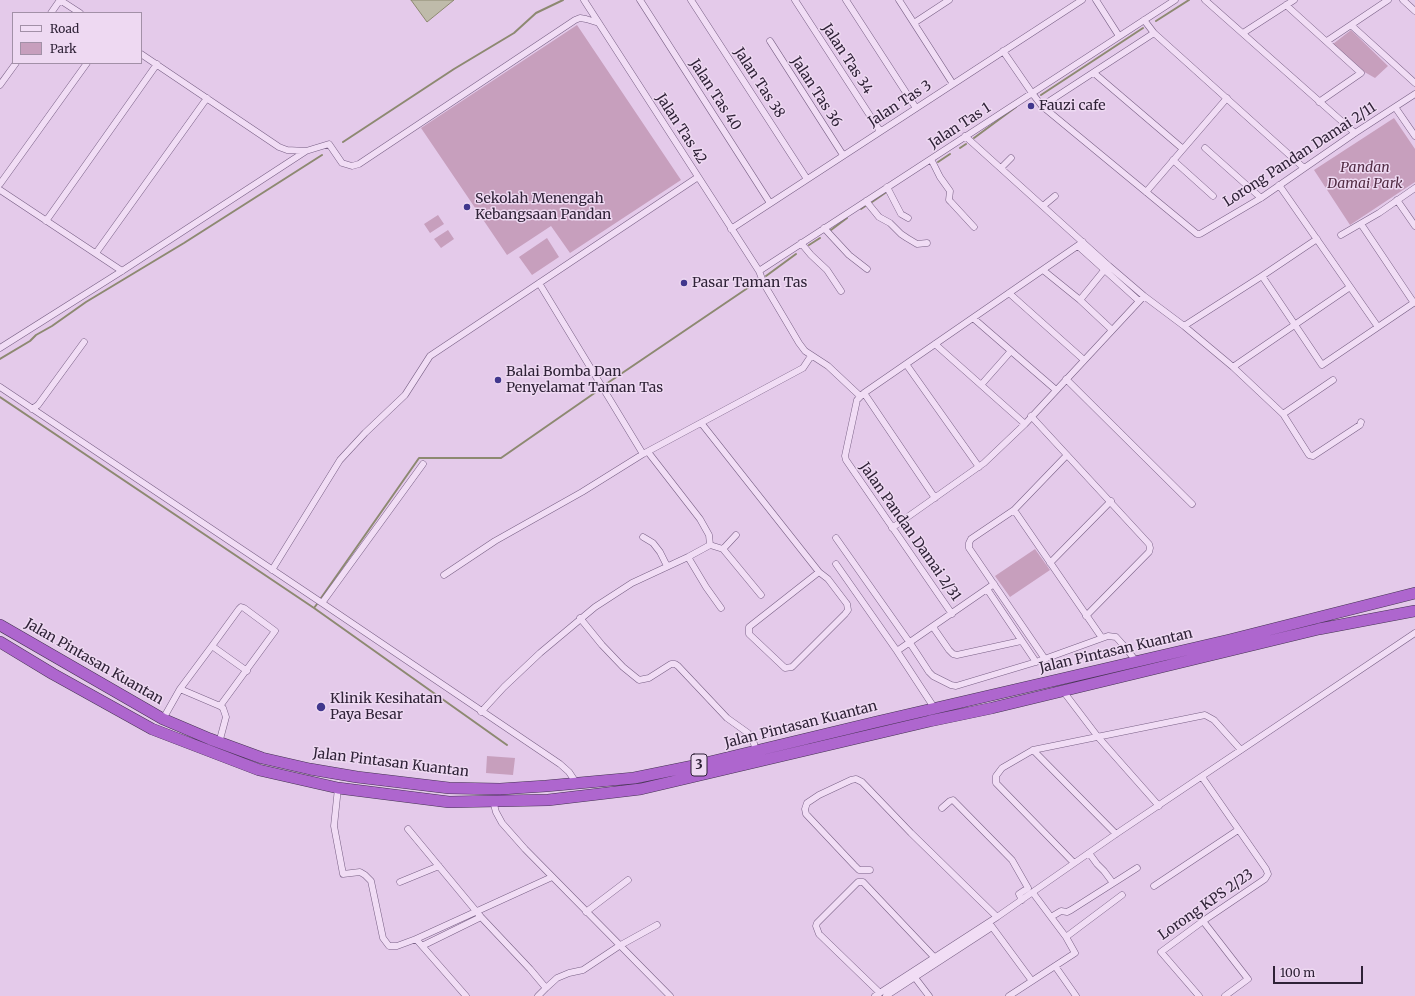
<!DOCTYPE html>
<html>
<head>
<meta charset="utf-8">
<style>
  body { margin:0 }
  #map { position:relative; width:1415px; height:996px; overflow:hidden; background:#e4caea; font-family:Merriweather,serif }
  canvas { display:block }
  .legend { position:absolute; left:12px; top:12px; width:130px; height:52px; box-sizing:border-box; background:#eed9f2; border:1px solid #a290a7; margin:0; padding:5px 7px; list-style:none; font-size:12px; color:#2f2237 }
  .legend li { display:flex; align-items:center; gap:8px; height:20px }
  .legend b { width:20px; border:1px solid #a290a7 }
  .scale { position:absolute; left:1273px; top:966px; width:90px; height:18px; box-sizing:border-box; border:2px solid #2f2237; border-top:0; padding-left:5px; font-size:12px; line-height:14px; white-space:nowrap; color:#2f2237; -webkit-text-stroke:3px #eed9f2; paint-order:stroke }
</style>
</head>
<body>
<div id="map">
<canvas width="1415" height="996"></canvas>
<ul class="legend">
<li><b style="height:5px;background:#f1ddf5"></b>Road</li>
<li><b style="height:11px;background:#c79fbd"></b>Park</li>
</ul>
<div class="scale">100 m</div>
</div>
<script>
const c = document.querySelector('canvas').getContext('2d');
c.lineJoin = 'round';
function fill(path, color) { c.fillStyle = color; c.fill(path, 'evenodd'); }
const toPath = rows => new Path2D(rows.map(r => 'M' + r).join(''));
function strokePath(path, color, width, dash) { c.strokeStyle = color; c.lineWidth = width; c.lineCap = dash ? 'butt' : 'round'; c.setLineDash(dash || []); c.stroke(path); }
function label(font, color, halo, rows, align = 'center') {
  c.font = font + ' Merriweather,serif'; c.lineWidth = 3; c.setLineDash([]); c.textBaseline = 'middle'; c.strokeStyle = halo; c.fillStyle = color; for (const [text, x, y, turn = 0] of rows) {
    c.save(); c.translate(x, y); c.rotate((+turn || 0) * Math.PI / 180); c.textAlign = isNaN(turn) ? turn : align; if (halo) c.strokeText(text, 0, 0); c.fillText(text, 0, 0); c.restore();
  }
}
fill(toPath([
  [577,25,681,180,570,253,551,226,507,255,421,128],
  [1351,30,1388,66,1375,78,1361,70,1333,44],
  [1394,118,1415,149,1415,182,1350,225,1314,170],
  [438,215,444,224,430,233,424,224],
  [448,230,454,239,441,248,434,239],
  [547,238,559,257,532,275,519,257],
  [1035,549,1050,570,1010,597,995,576],
  [487,756,515,758,513,775,486,773]
]), '#c79fbd');
const water = toPath([
  [411,0,454,0,427,22,411,0]
]);
fill(water, '#bfbbaa');
strokePath(water, '#8d8971', 1);
strokePath(toPath([
  [1156,21,1189,0],
  [1041,95,1143,28],
  [974,138,1016,107],
  [343,142,454,69,514,33,536,13,563,0],
  [960,148,966,144],
  [938,162,950,154],
  [872,202,888,191],
  [861,209,867,205],
  [831,230,847,218],
  [809,245,820,238],
  [766,276,796,254],
  [0,359,30,341,36,335,52,326,86,302,184,243,322,155],
  [606,384,758,281],
  [0,397,314,608,507,745],
  [321,598,419,458,501,458,596,392],
  [314,608,317,604]
]), '#8d8971', 2);
const street = toPath([
  [60,0,80,13],
  [584,0,759,271,764,284,799,343,805,351,828,366,860,396],
  [640,0,770,203],
  [691,0,807,179],
  [795,0,880,131],
  [846,0,916,108],
  [899,0,953,84],
  [1096,0,1119,36],
  [1205,0,1355,133],
  [1403,0,1415,11],
  [1286,5,1361,73,1319,102],
  [51,13,60,0],
  [1144,20,1154,33,1304,168],
  [914,23,949,0],
  [1351,25,1415,83],
  [1243,33,1294,0],
  [770,41,843,155],
  [1327,41,1388,0],
  [1003,51,1032,93,1042,106,1197,234,1200,234,1261,198,1355,133,1415,94],
  [141,54,279,147,287,150,306,151,329,144,342,163,352,166,359,164,575,20,580,18,586,19,599,23],
  [1094,73,1183,149],
  [0,85,16,63],
  [1042,106,1154,33],
  [1395,107,1415,136],
  [965,136,1109,266,1144,296,1184,326,1233,367,1283,414,1309,455,1313,456,1360,425,1361,422],
  [1205,148,1261,198],
  [931,159,940,177,950,191,949,200,951,202,974,227],
  [1173,160,1213,196],
  [1001,168,1011,158],
  [0,184,87,63],
  [1279,185,1378,327],
  [887,187,901,214,908,218],
  [0,190,122,271],
  [1146,192,1227,98],
  [1397,200,1415,226],
  [866,201,879,217,890,223,901,234,907,238,917,244,927,243],
  [1043,206,1055,196],
  [46,221,157,64],
  [1361,224,1414,303],
  [824,228,849,255,867,269],
  [731,229,1082,0],
  [1341,235,1379,213,1415,188],
  [801,243,811,255,827,270,841,291],
  [1078,246,1139,301],
  [96,253,207,98],
  [1043,270,1080,300,1112,330],
  [759,271,1175,0],
  [1262,276,1322,365,1415,302],
  [539,283,643,454],
  [1009,293,1084,360],
  [1080,300,1106,268],
  [973,318,1056,390],
  [1184,326,1262,276,1317,239],
  [935,344,1025,424],
  [0,348,122,271,306,151],
  [906,364,979,467],
  [1233,367,1350,287],
  [1066,379,1192,504],
  [981,385,1011,351],
  [0,387,322,603,560,764,569,772,577,784],
  [864,393,935,498],
  [32,409,38,405,84,342],
  [1283,414,1333,380],
  [1031,416,1149,544,1150,548,1149,552,1086,616],
  [702,424,819,572,828,579,847,604],
  [648,452,700,519,709,535,710,545,723,549,761,595],
  [1014,510,1102,638],
  [892,528,984,463,1025,424,1144,296],
  [643,537,653,543,660,552,667,566],
  [836,538,910,643,929,672,933,676,951,685,956,686,1036,662,1108,636,1116,637,1125,647,1136,661],
  [723,549,736,535],
  [688,557,706,587,721,608],
  [1050,563,1111,501],
  [836,564,897,651,935,709],
  [272,570,340,460,365,433,405,395,430,356,698,177],
  [819,572,749,627,749,634,785,668,792,667,845,614,848,610,847,604],
  [444,575,495,541,582,492,643,454,803,368,811,356],
  [987,589,1036,662],
  [322,603,423,464],
  [952,614,846,460,845,456,857,400,864,393,1083,242],
  [580,618,602,645,623,667,639,680,649,678,671,664,675,664,678,666,727,718,748,733,753,740,756,751],
  [933,627,949,650,953,654,957,655,1021,641],
  [212,646,247,671],
  [897,651,994,584],
  [1045,659,969,548,969,543,971,539,1014,510,1067,455],
  [180,689,220,706,223,708,226,717,219,743],
  [1063,691,1098,737,1159,806],
  [481,712,504,687,540,653,595,607,632,583,688,557,710,545],
  [163,719,180,689,212,646,239,609,241,607,244,608,275,631,220,706],
  [1033,750,1116,834],
  [338,788,334,826,343,874,360,872,365,875,371,881,383,938,389,946,397,946,416,939,552,877],
  [493,801,496,812,502,823,525,849,670,996],
  [942,808,950,801,953,800,1012,860,1028,888,1019,894,1022,900],
  [408,829,481,917,530,969,546,988,538,996],
  [1089,853,1097,864,1104,871,1113,883],
  [1074,863,996,783,996,776,1002,768,1033,750,1205,715,1214,720,1241,750],
  [870,870,859,870,854,865,806,814,805,809,807,803,819,795,851,780,856,779,862,782,911,833,997,917],
  [400,882,439,866],
  [1154,886,1238,830],
  [586,912,628,880],
  [1051,917,1061,911,1067,912,1071,910,1137,868],
  [1203,921,1248,979,1225,996],
  [990,924,1032,981],
  [1066,937,1122,895],
  [416,939,466,996],
  [422,946,481,917],
  [1055,966,1076,996],
  [914,978,916,979,929,996],
  [546,988,557,978,569,973,583,970,619,946,657,925],
  [880,993,819,934,816,926,817,923,858,882,863,882,935,958],
  [875,996,997,917,1116,834,1415,633],
  [886,996,992,927],
  [1009,996,1075,953,1066,937,1033,893],
  [1199,996,1161,952,1203,921,1265,879,1268,874,1266,869,1202,777]
]);
const highway = toPath([
  [0,625,163,719,210,739,262,758,310,769,357,777,449,788,500,789,546,786,634,778,693,766,876,722,1229,640,1415,593],
  [0,642,53,674,152,729,259,770,338,788,449,802,548,800,641,789,930,721,992,708,1319,629,1415,611]
]);
strokePath(street, '#786085', 7);
strokePath(highway, '#463453', 12);
strokePath(street, '#f1ddf5', 6);
strokePath(highway, '#ae66ce', 11);
for (const [x, y, r, color] of [
  [1031,106,4,"#41378d"],
  [467,207,4,"#41378d"],
  [684,283,4,"#41378d"],
  [498,380,4,"#41378d"],
  [321,707,5,"#41378d"]
]) { const dot = new Path2D(); dot.arc(x, y, r, 0, 2 * Math.PI); c.fillStyle = color; c.fill(dot); strokePath(dot, '#eed9f2', 1.5); }
for (const [x, y, w] of [
  [699,765,16]
]) { const box = new Path2D(); box.roundRect(x - w / 2, y - 11, w, 22, 3); c.fillStyle = '#eed9f2'; c.fill(box); strokePath(box, '#2f2237', 1); }
label('bold 13px', '#2f2237', null, [
  ["3",699,765]
]);
label('14px', '#2f2237', '#eed9f2', [
  ["Jalan Tas 34",847,59,57],
  ["Jalan Tas 38",759,83,57],
  ["Jalan Tas 36",816,92,57],
  ["Jalan Tas 40",715,95,57],
  ["Jalan Tas 3",900,104,-33],
  ["Jalan Tas 1",960,126,-33],
  ["Jalan Tas 42",681,129,57],
  ["Lorong Pandan Damai 2/11",1300,155,-33],
  ["Jalan Pandan Damai 2/31",910,532,55],
  ["Jalan Pintasan Kuantan",1116,651,-13],
  ["Jalan Pintasan Kuantan",94,662,30],
  ["Jalan Pintasan Kuantan",801,725,-14],
  ["Jalan Pintasan Kuantan",391,763,7],
  ["Lorong KPS 2/23",1206,905,-35]
]);
label('14px', '#2f2237', '#eed9f2', [
  ["Fauzi cafe",1039,106],
  ["Sekolah Menengah",475,199],
  ["Kebangsaan Pandan",475,215],
  ["Pasar Taman Tas",692,283],
  ["Balai Bomba Dan",506,372],
  ["Penyelamat Taman Tas",506,388],
  ["Klinik Kesihatan",330,699],
  ["Paya Besar",330,715]
], 'left');
label('italic 14px', '#512b43', '#eed9f2', [
  ["Pandan",1365,168],
  ["Damai Park",1365,184]
]);
</script>
</body>
</html>
